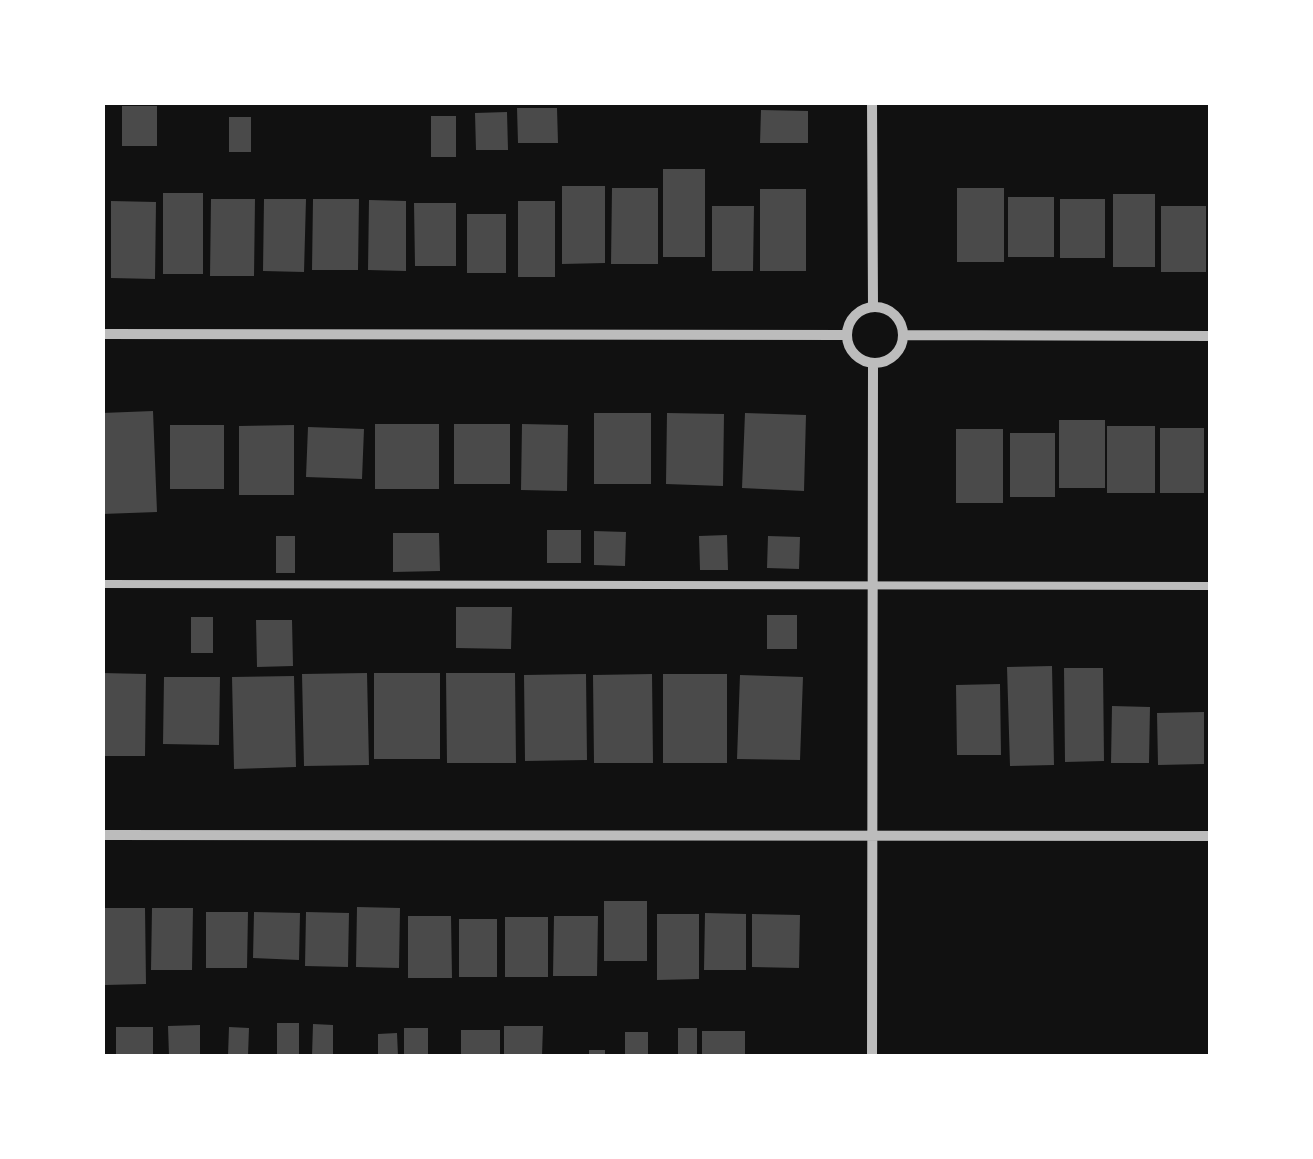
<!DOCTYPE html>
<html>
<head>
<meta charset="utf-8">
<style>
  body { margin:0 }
  #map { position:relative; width:1313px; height:1159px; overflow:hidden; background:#111; font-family:"Source Sans 3",sans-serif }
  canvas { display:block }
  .frame { position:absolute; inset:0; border:105px solid #fff; pointer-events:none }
</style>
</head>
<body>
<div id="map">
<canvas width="1313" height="1159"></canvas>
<div class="frame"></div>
</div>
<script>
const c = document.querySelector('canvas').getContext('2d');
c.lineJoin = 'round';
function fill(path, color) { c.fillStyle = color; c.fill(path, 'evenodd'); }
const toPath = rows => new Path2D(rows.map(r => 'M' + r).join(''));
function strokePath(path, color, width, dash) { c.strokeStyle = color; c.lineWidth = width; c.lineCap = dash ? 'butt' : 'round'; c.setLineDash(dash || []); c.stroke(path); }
fill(toPath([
  [122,106,157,106,157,146,122,146],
  [517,108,557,108,558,143,518,143],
  [761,110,808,111,808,143,760,143],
  [507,112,508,150,476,150,475,113],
  [431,116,456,116,456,157,431,157],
  [229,117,251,117,251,152,229,152],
  [663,169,705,169,705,257,663,257],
  [562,186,605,186,605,263,562,264],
  [612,188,658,188,658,264,611,264],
  [957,188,1004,188,1004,262,957,262],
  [760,189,806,189,806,271,760,271],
  [163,193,203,193,203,274,163,274],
  [1113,194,1155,194,1155,267,1113,267],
  [1008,197,1054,197,1054,257,1008,257],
  [211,199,255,199,254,276,210,276],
  [264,199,306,199,304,272,263,271],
  [313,199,359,199,358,270,312,270],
  [1060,199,1105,199,1105,258,1060,258],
  [369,200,406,201,406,271,368,270],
  [111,201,156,202,155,279,111,278],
  [518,201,555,201,555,277,518,277],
  [414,203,456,203,456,266,415,266],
  [712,206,754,206,753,271,712,271],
  [1161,206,1206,206,1206,272,1161,272],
  [467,214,506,214,506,273,467,273],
  [153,411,157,512,102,514,102,413],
  [594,413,651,413,651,484,594,484],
  [667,413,724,414,723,486,666,484],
  [745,413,806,415,804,491,742,488],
  [1059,420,1105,420,1105,488,1059,488],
  [375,424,439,424,439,489,375,489],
  [454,424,510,424,510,484,454,484],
  [522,424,568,425,567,491,521,490],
  [170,425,224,425,224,489,170,489],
  [294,425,294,495,239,495,239,426],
  [1107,426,1155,426,1155,493,1107,493],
  [308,427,364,429,362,479,306,477],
  [1160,428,1204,428,1204,493,1160,493],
  [956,429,1003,429,1003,503,956,503],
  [1010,433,1055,433,1055,497,1010,497],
  [547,530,581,530,581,563,547,563],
  [594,531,626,532,625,566,594,565],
  [393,533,439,533,440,571,393,572],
  [727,535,728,570,700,570,699,536],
  [276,536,295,536,295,573,276,573],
  [768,536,800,537,799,569,767,568],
  [456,607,512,607,511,649,456,648],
  [767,615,797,615,797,649,767,649],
  [191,617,213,617,213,653,191,653],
  [256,620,292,620,293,666,257,667],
  [1052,666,1054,765,1010,766,1007,667],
  [1064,668,1103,668,1104,761,1065,762],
  [102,673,146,674,145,756,102,756],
  [367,673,369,765,304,766,302,674],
  [374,673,440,673,440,759,374,759],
  [446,673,515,673,516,763,447,763],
  [586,674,587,760,525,761,524,675],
  [652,674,653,763,594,763,593,675],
  [663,674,727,674,727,763,663,763],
  [740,675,803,677,800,760,737,759],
  [294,676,296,767,234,769,232,677],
  [164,677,220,677,219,745,163,744],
  [1000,684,1001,755,957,755,956,685],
  [1112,706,1150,707,1149,763,1111,763],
  [1204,712,1204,764,1158,765,1157,713],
  [604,901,647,901,647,961,604,961],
  [357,907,400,908,399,968,356,967],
  [105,908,145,908,146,984,105,985],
  [152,908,193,908,192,970,151,970],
  [206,912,248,912,247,968,206,968],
  [254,912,300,913,299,960,253,958],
  [306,912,349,913,348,967,305,966],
  [705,913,746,914,746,970,704,970],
  [657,914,699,914,699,979,657,980],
  [752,914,800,915,799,968,752,967],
  [408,916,451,916,452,978,408,978],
  [554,916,598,916,597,976,553,976],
  [505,917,548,917,548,977,505,977],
  [459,919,497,919,497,977,459,977],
  [277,1023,299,1023,299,1056,277,1056],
  [313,1024,333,1025,333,1056,312,1056],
  [200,1025,200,1056,169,1056,168,1026],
  [504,1026,543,1026,542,1056,504,1056],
  [116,1027,153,1027,153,1056,116,1056],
  [229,1027,249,1028,248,1056,228,1056],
  [404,1028,428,1028,428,1056,404,1056],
  [678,1028,697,1028,697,1056,678,1056],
  [461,1030,500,1030,500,1056,461,1056],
  [702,1031,745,1031,745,1056,702,1056],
  [625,1032,648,1032,648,1056,625,1056],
  [397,1033,398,1056,378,1056,378,1034],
  [589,1050,605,1050,605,1056,589,1056]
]), '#4a4a4a');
strokePath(toPath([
  [102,584,1210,586]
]), '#bcbcbc', 8);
strokePath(toPath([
  [872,102,873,307],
  '847 335a28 28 0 1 1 56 0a28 28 0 1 1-56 0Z',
  [102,334,847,335],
  [903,335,1210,336],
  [102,835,1210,836],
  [872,1056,873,363]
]), '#bcbcbc', 10);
</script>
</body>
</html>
